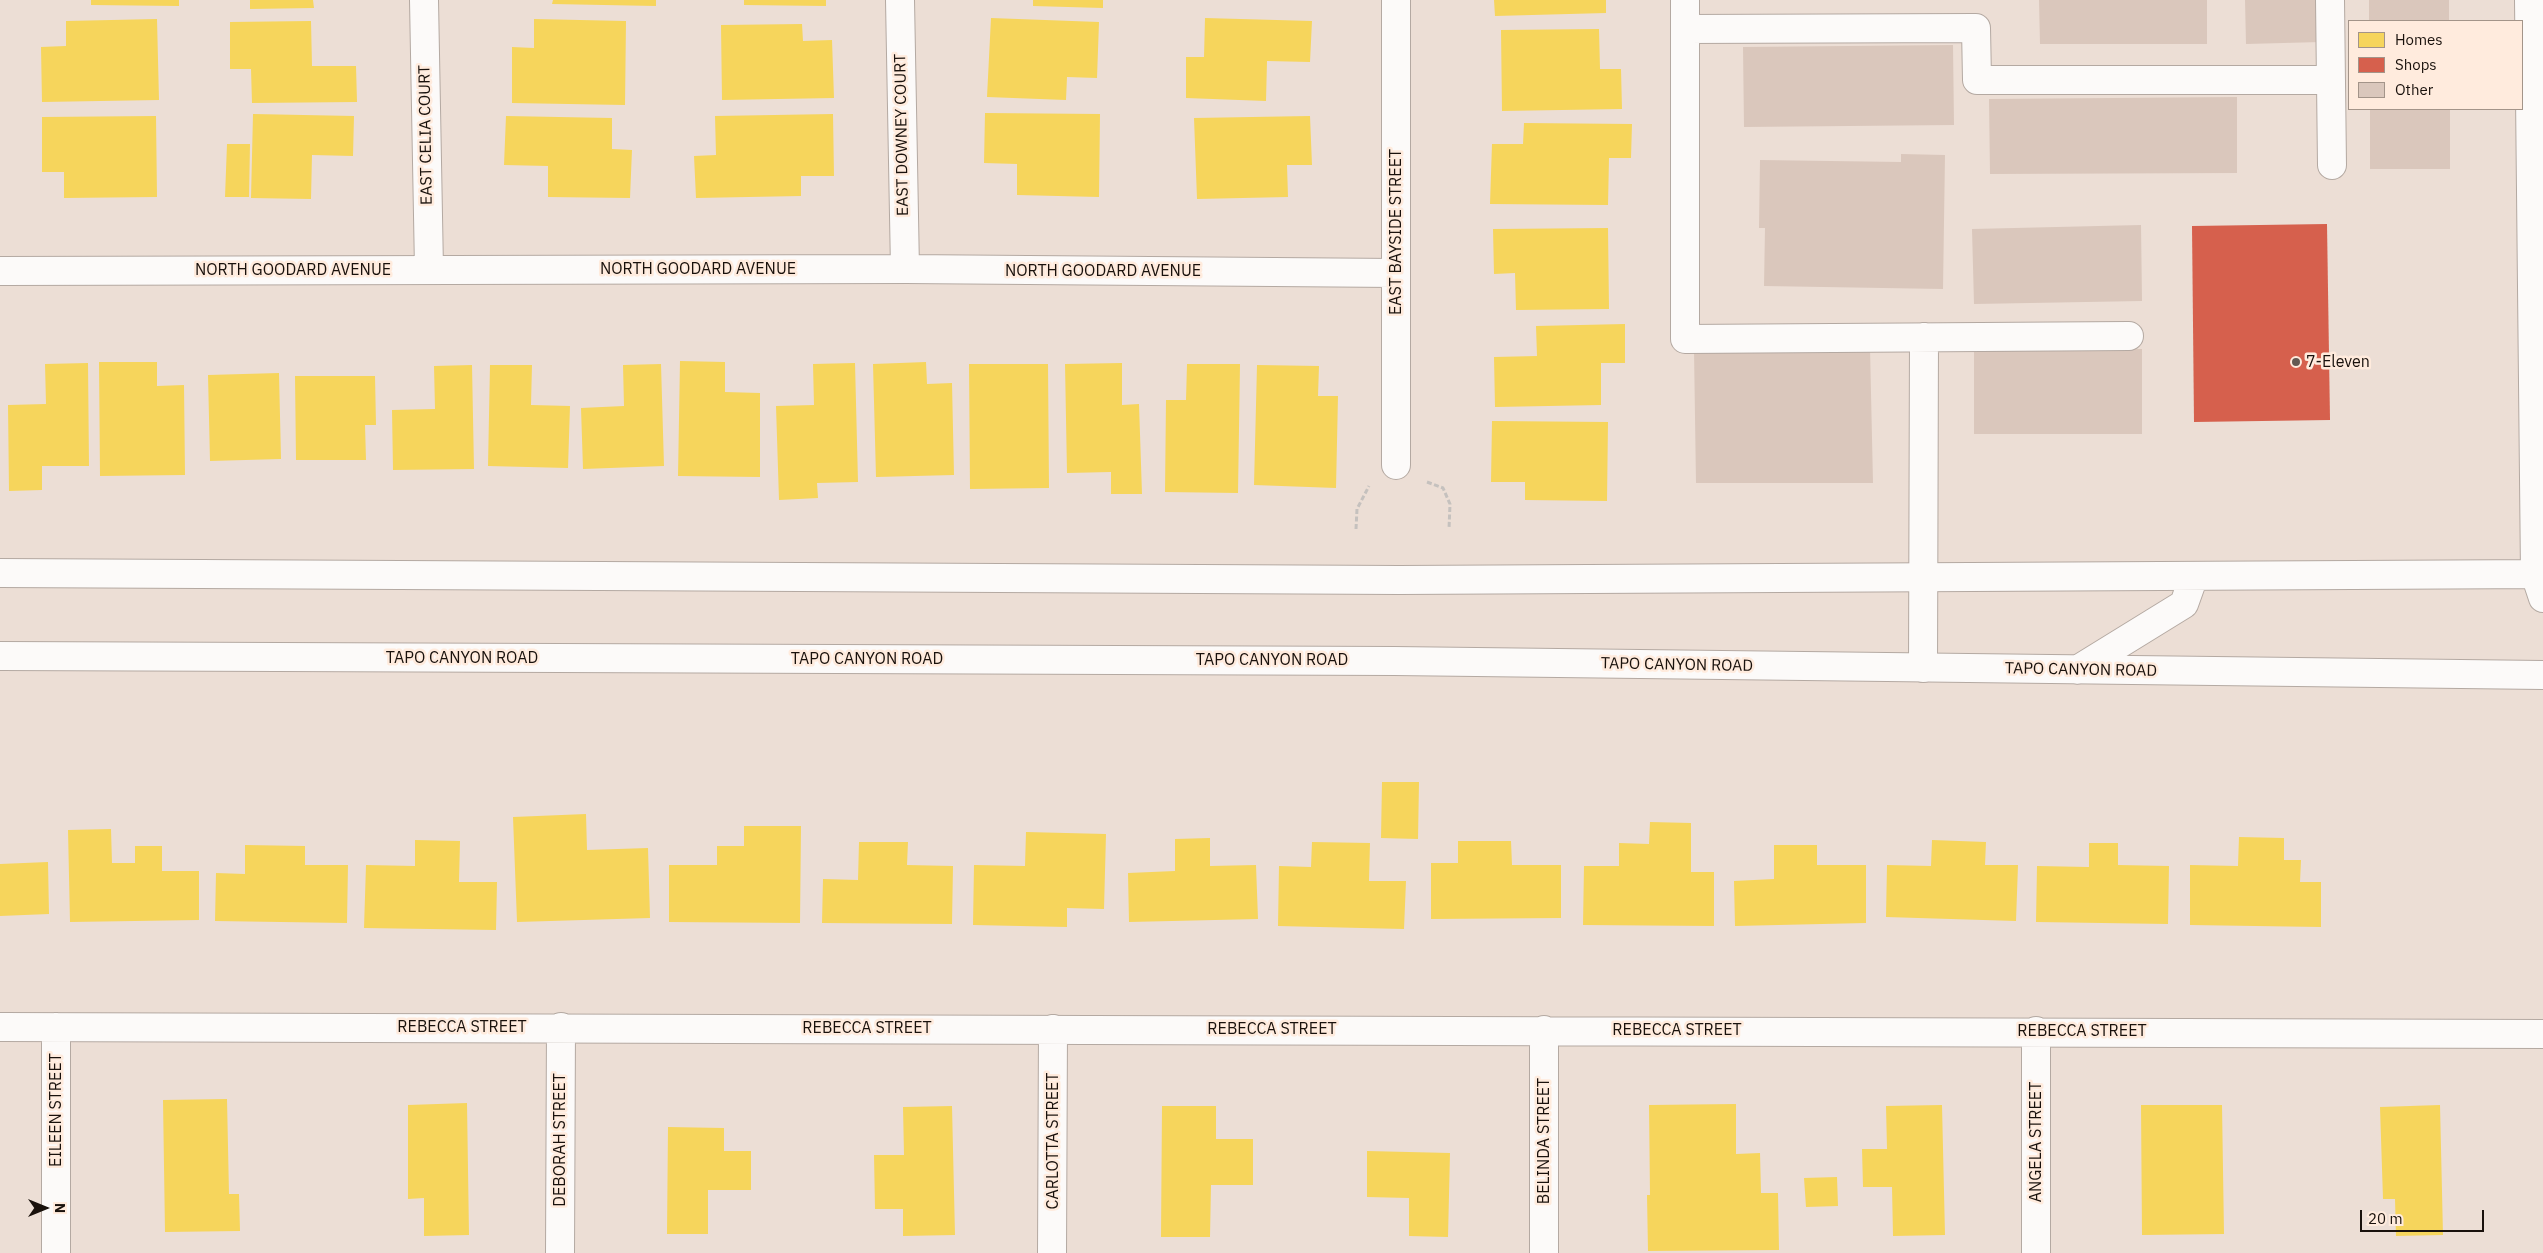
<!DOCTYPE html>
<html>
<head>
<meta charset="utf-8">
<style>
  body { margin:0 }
  #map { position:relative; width:2543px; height:1253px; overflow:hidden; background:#ecded5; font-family:"IBM Plex Sans",sans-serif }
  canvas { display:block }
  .legend { position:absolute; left:2348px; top:20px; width:175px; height:90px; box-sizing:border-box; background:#ffebdd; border:1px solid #a39489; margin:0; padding:6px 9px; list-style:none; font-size:15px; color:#19110c }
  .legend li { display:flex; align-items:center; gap:10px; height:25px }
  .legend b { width:25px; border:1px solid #a39489 }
  .north { position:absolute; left:20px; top:1183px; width:50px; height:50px; -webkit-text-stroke:4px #ffebdd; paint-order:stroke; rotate:90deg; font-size:14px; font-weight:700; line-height:20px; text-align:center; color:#19110c }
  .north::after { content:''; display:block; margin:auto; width:18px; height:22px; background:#19110c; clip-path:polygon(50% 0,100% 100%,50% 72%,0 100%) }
  .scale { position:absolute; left:2360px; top:1210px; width:124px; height:22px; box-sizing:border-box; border:2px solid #19110c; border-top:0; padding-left:6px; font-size:15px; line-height:18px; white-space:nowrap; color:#19110c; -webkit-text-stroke:4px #ffebdd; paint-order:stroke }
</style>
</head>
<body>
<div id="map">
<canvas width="2543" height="1253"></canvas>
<ul class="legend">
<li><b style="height:14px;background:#f6d55c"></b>Homes</li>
<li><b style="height:14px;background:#d6604d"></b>Shops</li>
<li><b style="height:14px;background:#dac7bc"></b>Other</li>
</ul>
<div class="north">N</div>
<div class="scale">20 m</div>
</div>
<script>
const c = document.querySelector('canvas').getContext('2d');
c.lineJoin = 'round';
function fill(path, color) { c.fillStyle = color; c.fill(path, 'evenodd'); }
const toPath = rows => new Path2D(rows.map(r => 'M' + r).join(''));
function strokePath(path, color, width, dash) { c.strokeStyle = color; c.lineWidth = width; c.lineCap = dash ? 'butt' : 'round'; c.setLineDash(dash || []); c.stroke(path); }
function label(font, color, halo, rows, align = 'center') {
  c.font = font + ' "IBM Plex Sans",sans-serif'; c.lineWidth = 5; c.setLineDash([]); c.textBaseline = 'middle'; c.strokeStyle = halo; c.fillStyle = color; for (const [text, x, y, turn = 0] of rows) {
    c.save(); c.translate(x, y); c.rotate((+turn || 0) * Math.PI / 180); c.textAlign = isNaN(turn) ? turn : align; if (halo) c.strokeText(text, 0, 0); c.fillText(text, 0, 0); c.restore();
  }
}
fill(toPath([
  [91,0,179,0,179,6,91,5],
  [250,0,313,0,314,8,250,9],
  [553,0,656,0,656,6,552,4],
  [744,0,826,0,826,6,744,5],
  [1033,0,1103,0,1103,8,1033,6],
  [1494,0,1606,0,1606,13,1495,16],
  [991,18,1099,22,1097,78,1067,77,1066,100,987,97],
  [1205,18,1312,21,1310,62,1267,61,1266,101,1186,98,1186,57,1204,57],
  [157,19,159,100,42,102,41,47,66,46,66,21],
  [534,19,626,21,625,105,512,103,512,47,534,48],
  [311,21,312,66,356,66,357,102,252,103,251,69,230,69,230,22],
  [802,24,803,41,832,40,834,98,722,100,721,25],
  [1599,29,1600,69,1621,69,1622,109,1502,111,1501,30],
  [985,113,1100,114,1099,197,1017,195,1017,164,984,163],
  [253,114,354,116,353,156,312,155,311,199,251,198],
  [833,114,834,176,801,176,801,196,696,198,694,156,716,155,715,116],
  [156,116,157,197,64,198,64,172,42,172,42,117],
  [506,116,612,118,612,149,632,150,630,198,548,197,548,166,504,165],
  [1310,116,1312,165,1287,165,1288,197,1197,199,1194,118],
  [1524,123,1632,124,1631,158,1609,158,1608,205,1490,204,1492,144,1523,144],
  [227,144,250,144,249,197,225,197],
  [1608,228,1609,309,1516,310,1515,273,1494,274,1493,229],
  [1625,324,1625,363,1601,363,1601,405,1495,407,1494,357,1537,356,1536,326],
  [680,361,725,362,725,392,760,393,760,477,678,476],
  [99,362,157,362,157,386,184,385,185,475,100,476],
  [926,362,927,384,952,383,954,475,876,477,873,364],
  [88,363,89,466,42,466,42,490,9,491,8,405,46,404,45,364],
  [855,363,858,482,817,483,818,498,779,500,776,406,814,405,813,364],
  [1122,363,1122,405,1139,404,1142,494,1111,494,1111,472,1067,473,1065,364],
  [661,364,664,466,583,469,581,408,624,406,623,365],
  [969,364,1048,364,1049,488,970,489],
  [1187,364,1240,364,1238,493,1165,492,1166,400,1186,400],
  [472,365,474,469,393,470,392,410,435,409,434,366],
  [490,365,532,365,531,405,570,406,568,468,488,466],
  [1257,365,1319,366,1318,396,1338,396,1336,488,1254,485],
  [279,373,281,459,210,461,208,375],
  [295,376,375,376,376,425,365,425,366,460,296,460],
  [1492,421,1608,422,1607,501,1525,500,1525,482,1491,482],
  [1382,782,1419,782,1418,839,1381,838],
  [586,814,587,850,648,848,650,918,517,922,513,817],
  [1650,822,1691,823,1691,872,1714,872,1714,926,1583,925,1584,866,1619,866,1619,843,1649,844],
  [744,826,801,826,800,923,669,922,669,865,717,865,717,846,744,846],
  [111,829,112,863,135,863,135,846,162,846,162,871,199,871,199,920,70,922,68,830],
  [1026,832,1106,834,1104,909,1067,908,1067,927,973,925,974,865,1025,866],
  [2239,837,2284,838,2284,860,2301,860,2300,882,2321,882,2321,927,2190,925,2190,865,2238,866],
  [1210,838,1210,866,1256,865,1258,919,1129,922,1128,873,1175,871,1175,839],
  [415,840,460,841,459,882,497,882,496,930,364,928,366,865,415,866],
  [1932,840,1986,842,1985,865,2018,865,2016,921,1886,917,1887,865,1931,866],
  [1458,841,1511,841,1512,865,1561,865,1561,918,1431,919,1431,863,1458,863],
  [859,842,908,842,907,865,953,866,952,924,822,923,823,879,858,880],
  [1312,842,1370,843,1369,881,1406,881,1404,929,1278,926,1279,866,1311,867],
  [2089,843,2118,843,2118,865,2169,866,2168,924,2036,922,2037,866,2089,867],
  [245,845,305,846,305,865,348,865,347,923,215,921,216,873,245,874],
  [1774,845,1817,845,1817,865,1866,865,1866,923,1735,926,1734,881,1774,879],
  [48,862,49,914,0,916,0,864],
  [227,1099,229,1194,239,1194,240,1231,165,1232,163,1100],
  [467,1103,469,1235,424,1236,424,1198,408,1199,408,1105],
  [1736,1104,1736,1154,1760,1153,1761,1193,1778,1193,1779,1250,1648,1251,1647,1195,1650,1195,1649,1105],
  [1942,1105,1945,1235,1893,1236,1892,1187,1863,1187,1862,1149,1887,1149,1886,1106],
  [2141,1105,2222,1105,2224,1234,2142,1235],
  [2440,1105,2443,1235,2396,1236,2395,1199,2383,1199,2380,1107],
  [952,1106,955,1235,903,1236,903,1209,875,1209,874,1155,904,1155,903,1107],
  [1162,1106,1216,1106,1216,1139,1253,1139,1253,1185,1211,1185,1210,1237,1161,1237],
  [668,1127,724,1128,724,1151,751,1151,751,1190,708,1190,708,1234,667,1234],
  [1367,1151,1450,1153,1448,1237,1409,1236,1409,1198,1367,1197],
  [1837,1177,1838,1206,1806,1207,1804,1178]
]), '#f6d55c');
fill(toPath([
  [2327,224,2330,420,2194,422,2192,226]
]), '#d6604d');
fill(toPath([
  [2039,0,2207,0,2207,44,2040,44],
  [2245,0,2320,0,2321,42,2246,44],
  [2369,0,2449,0,2449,21,2369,21],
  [1953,45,1954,125,1744,127,1743,47],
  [2237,97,2237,173,1990,174,1989,99],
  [2370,109,2450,109,2450,169,2370,169],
  [1901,154,1945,155,1943,289,1764,286,1765,228,1759,228,1760,160,1901,162],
  [2141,225,2142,301,1974,304,1972,229],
  [1870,348,1873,483,1696,483,1694,350],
  [2142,349,2142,434,1974,434,1974,350]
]), '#dac7bc');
const minor = toPath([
  [424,0,429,269],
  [900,0,905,269],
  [1685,0,1685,339,2129,336],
  [2330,0,2332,165],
  [1685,29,1976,28,1977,80,2331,80],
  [0,271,905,269,1396,273],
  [1396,465,1396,0],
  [1923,668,1924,337],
  [0,1027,2543,1034],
  [56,1253,56,1027],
  [560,1253,561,1027],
  [1052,1253,1053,1029],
  [1544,1253,1544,1030],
  [2036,1253,2036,1031]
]);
const major = toPath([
  [2529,0,2535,574,2543,598],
  [0,573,1399,580,2543,574],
  [0,656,1394,661,2543,675],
  [2077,670,2184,604,2194,576]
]);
strokePath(minor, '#b4a9a2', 30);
strokePath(major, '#b4a9a2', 30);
strokePath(toPath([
  [1427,482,1443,488,1450,504,1449,529],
  [1356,529,1357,509,1369,486]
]), '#c5c1be', 3, [5, 2.5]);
strokePath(minor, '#fcfaf9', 28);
strokePath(major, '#fcfaf9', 28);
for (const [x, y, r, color] of [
  [2296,362,5,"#635952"]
]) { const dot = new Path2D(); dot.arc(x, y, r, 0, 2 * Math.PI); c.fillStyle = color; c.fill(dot); strokePath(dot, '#ffebdd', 2); }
label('16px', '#19110c', '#ffebdd', [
  ["EAST CELIA COURT",426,135,-91],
  ["EAST DOWNEY COURT",902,135,-91],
  ["EAST BAYSIDE STREET",1396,232,-90],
  ["NORTH GOODARD AVENUE",698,269],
  ["NORTH GOODARD AVENUE",293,270],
  ["NORTH GOODARD AVENUE",1103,271],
  ["TAPO CANYON ROAD",462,658],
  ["TAPO CANYON ROAD",867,659],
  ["TAPO CANYON ROAD",1272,660],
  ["TAPO CANYON ROAD",1677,665,1],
  ["TAPO CANYON ROAD",2081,670,1],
  ["REBECCA STREET",462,1027],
  ["REBECCA STREET",867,1028],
  ["REBECCA STREET",1272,1029],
  ["REBECCA STREET",1677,1030],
  ["REBECCA STREET",2082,1031],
  ["EILEEN STREET",56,1110,-90],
  ["DEBORAH STREET",560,1140,-90],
  ["CARLOTTA STREET",1053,1141,-90],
  ["BELINDA STREET",1544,1141,-90],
  ["ANGELA STREET",2036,1142,-90]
]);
label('16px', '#19110c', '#ffebdd', [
  ["7-Eleven",2306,362]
], 'left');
</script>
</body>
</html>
